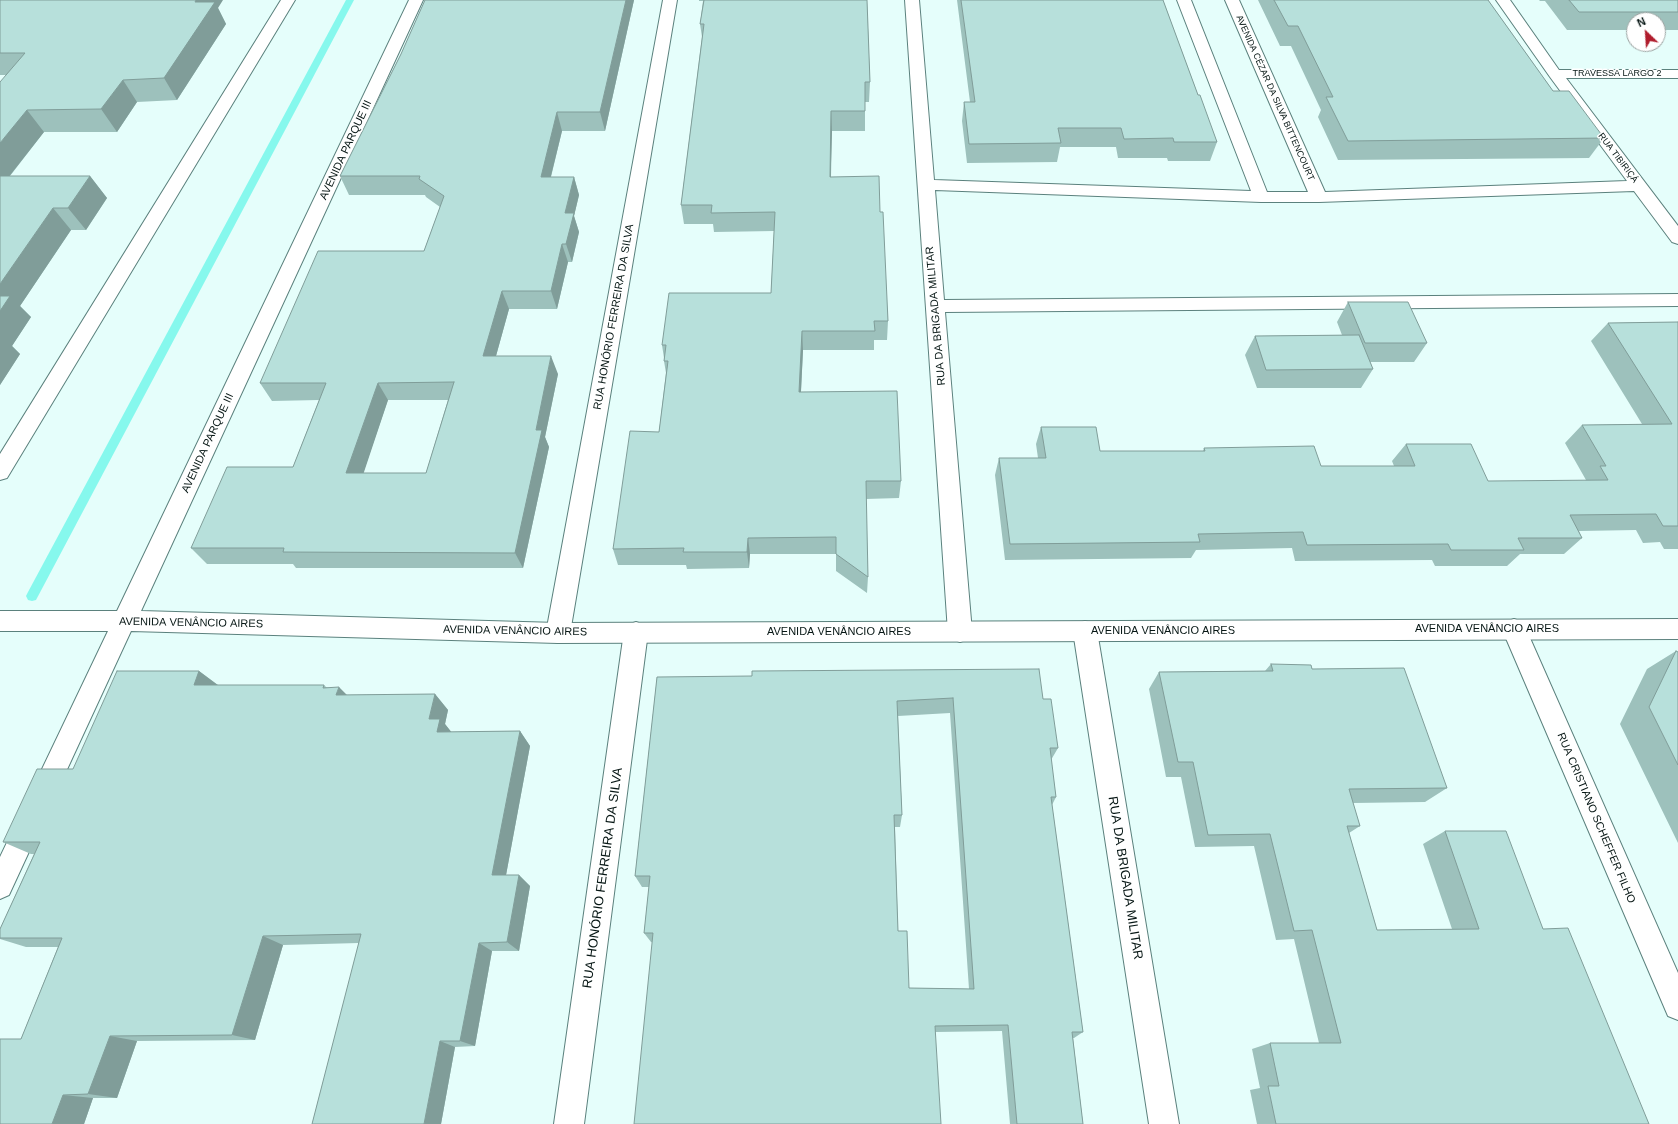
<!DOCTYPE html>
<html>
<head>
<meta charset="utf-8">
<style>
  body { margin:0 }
  #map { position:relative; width:1678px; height:1124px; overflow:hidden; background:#e5fefb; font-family:Arial,sans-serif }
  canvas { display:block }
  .north { position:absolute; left:1626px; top:12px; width:40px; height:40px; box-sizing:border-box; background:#fff; border:1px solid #9ba2a1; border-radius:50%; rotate:335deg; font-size:11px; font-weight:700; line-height:16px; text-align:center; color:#061614 }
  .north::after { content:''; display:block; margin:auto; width:14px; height:18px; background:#b01d2d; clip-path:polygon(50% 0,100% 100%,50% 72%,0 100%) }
</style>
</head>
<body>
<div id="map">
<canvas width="1678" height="1124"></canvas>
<div class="north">N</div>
</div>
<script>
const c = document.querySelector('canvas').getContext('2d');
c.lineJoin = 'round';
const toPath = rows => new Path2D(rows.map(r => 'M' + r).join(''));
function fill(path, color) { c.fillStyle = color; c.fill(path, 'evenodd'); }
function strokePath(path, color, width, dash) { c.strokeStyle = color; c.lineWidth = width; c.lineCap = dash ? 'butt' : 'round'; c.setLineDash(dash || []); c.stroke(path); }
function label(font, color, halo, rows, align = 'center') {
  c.font = font + ' Arial,sans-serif'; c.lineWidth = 3; c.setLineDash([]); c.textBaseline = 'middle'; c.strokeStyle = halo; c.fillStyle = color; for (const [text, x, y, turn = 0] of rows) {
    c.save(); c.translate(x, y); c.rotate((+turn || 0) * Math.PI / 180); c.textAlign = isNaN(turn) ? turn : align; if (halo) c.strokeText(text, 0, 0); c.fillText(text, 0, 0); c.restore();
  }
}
fill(toPath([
  [346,0,354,0,36,600,32,601,28,600,26,596,28,592,346,0]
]), '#86f8ed');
const street = toPath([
  [663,0,677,0,570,633,566,640,558,643,550,640,546,633,663,0],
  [905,0,919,0,934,180,1251,191,1177,0,1191,0,1267,192,1308,192,1225,0,1239,0,1325,192,1627,181,1550,77,1496,0,1510,0,1559,70,1678,70,1678,78,1566,78,1678,226,1678,244,1672,242,1634,191,1319,202,1261,202,935,190,944,300,1678,294,1678,306,945,312,972,632,968,639,960,642,952,639,948,632,905,0],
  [1514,619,1522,622,1526,629,1678,973,1678,1020,1668,1016,1502,629,1506,622,1514,619],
  [1085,621,1093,624,1097,631,1179,1124,1149,1124,1073,631,1077,624,1085,621],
  [636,622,644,625,648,632,584,1124,554,1124,624,632,628,625,636,622]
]);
const secondary = toPath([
  [281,0,295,0,7,478,0,480,0,454,281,0],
  [409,0,423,0,141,611,558,623,1678,619,1678,639,558,643,131,631,9,895,0,899,0,857,108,631,0,631,0,611,117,611,409,0]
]);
strokePath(street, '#5b817d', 2);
strokePath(secondary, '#5b817d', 2);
fill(street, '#fff');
fill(secondary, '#fff');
fill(toPath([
  [0,0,218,8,226,24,177,100,137,102,117,132,44,132,10,176,90,176,107,198,86,230,71,230,20,306,31,317,12,346,20,354,0,385,6,75,0,75],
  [425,0,634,0,605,131,562,131,551,177,574,177,579,195,574,216,579,232,572,262,568,262,557,309,509,309,496,356,558,374,545,437,549,447,523,568,296,568,293,564,207,564,191,548,293,467,319,400,272,401,260,383,424,251,440,207,426,197,425,195,349,195,340,176,401,54],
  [388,400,448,400,426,473,363,473],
  [699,0,867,0,870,82,869,102,865,102,865,131,832,131,831,177,880,212,888,321,887,340,874,340,874,350,803,350,801,392,901,481,899,498,866,499,868,577,867,593,836,571,836,554,750,554,749,568,687,569,686,565,618,565,613,549,659,432,666,373,664,361,664,358,662,345,771,293,774,231,714,232,713,224,684,224,681,205,702,37,700,24,703,1,699,1],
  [957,0,1163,0,1198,95,1217,142,1210,161,1168,161,1167,158,1118,158,1116,147,1060,147,1057,162,967,163,962,121,964,102,970,102],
  [1258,0,1488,0,1553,91,1604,138,1589,158,1338,160,1318,117,1321,110,1291,46,1280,46],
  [1539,0,1678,0,1678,30,1658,30,1658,20,1634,20,1634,30,1567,30,1545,1,1540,1],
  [1348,302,1427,343,1414,362,1370,362,1373,369,1361,388,1257,388,1245,355,1255,336,1342,335,1337,322],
  [1678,322,1678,549,1664,549,1660,542,1643,543,1636,530,1579,531,1582,538,1564,554,1520,554,1507,566,1435,566,1432,560,1295,561,1292,548,1196,550,1191,558,1005,560,995,475,999,458,1038,458,1036,444,1041,427,1100,451,1203,451,1204,448,1321,466,1394,466,1392,461,1406,444,1488,481,1585,481,1586,480,1565,443,1582,425,1642,424,1591,341,1608,323],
  [1676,651,1678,652,1678,843,1620,724,1647,669],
  [1271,664,1312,669,1447,788,1425,802,1353,803,1360,826,1349,833,1377,930,1452,929,1423,844,1445,831,1543,929,1649,1124,1257,1124,1250,1090,1260,1088,1252,1049,1270,1043,1319,1043,1294,939,1276,940,1254,846,1195,847,1181,777,1166,777,1149,689,1159,672,1265,671],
  [199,671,218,685,324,685,326,687,346,695,435,694,448,710,445,724,451,732,520,731,530,746,506,875,519,875,530,886,519,951,492,951,475,1046,455,1047,441,1124,312,1124,359,943,283,945,255,1040,137,1041,117,1098,93,1098,84,1124,0,1124,21,1039,58,947,26,947,0,939,0,929,34,854,31,854,3,842,73,769],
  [657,677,1043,699,1058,748,1051,760,1056,797,1052,805,1083,1032,1074,1038,1073,1038,1083,1124,1010,1124,1002,1031,936,1032,651,942,644,933,649,887,642,887,635,876],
  [950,713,969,989,909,988,898,931,895,827,900,827,902,815,898,716]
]), '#9dc1bc');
fill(toPath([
  [196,0,223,0,218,8,226,24,177,100,164,78,195,2],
  [626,0,634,0,605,131,600,112],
  [123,80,137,102,117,132,101,109],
  [27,110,44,132,0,188,0,143],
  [831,111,832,131,830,196,830,177],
  [557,112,562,131,546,196,541,177],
  [90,176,107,198,86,230,68,208],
  [574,177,579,195,574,216,579,232,572,262,566,244,565,213],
  [53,208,71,230,20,306,31,317,12,346,20,354,0,385,0,284],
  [562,244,568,262,557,309,551,291],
  [502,291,509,309,491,374,483,356],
  [802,331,803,350,800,410,799,392],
  [551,356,558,374,545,437,549,447,523,568,515,553,536,430],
  [378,383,388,400,358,490,346,473],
  [748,538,750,554,749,568,747,552],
  [199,671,219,686,194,685],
  [339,687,354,702,336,695],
  [435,694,448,710,445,724,453,734,437,732,429,719],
  [520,731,530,746,504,886,492,875],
  [519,875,530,886,519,951,507,942],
  [263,936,283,945,255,1040,232,1035],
  [479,943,492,951,475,1046,460,1041],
  [110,1036,137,1041,117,1098,88,1094],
  [440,1041,455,1047,441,1124,424,1124],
  [63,1095,93,1098,84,1124,52,1124]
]), '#809d99');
const building = toPath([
  [0,0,196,0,195,2,215,2,164,78,123,80,101,109,27,110,0,143,0,82,25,53,0,53,0,0],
  [425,0,626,0,600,112,557,112,541,177,574,177,565,213,574,213,566,244,562,244,551,291,502,291,483,356,551,356,536,430,542,430,515,553,283,552,284,548,191,548,227,467,293,467,326,383,260,383,318,251,424,251,444,196,419,179,420,176,340,176,401,54,425,0],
  [454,382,426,473,346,473,378,383,454,382],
  [704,0,867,0,870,82,865,82,865,111,831,111,830,177,879,176,880,212,883,212,888,321,874,321,875,331,802,331,799,392,897,391,901,481,866,481,868,577,836,554,836,537,748,538,747,552,683,552,684,548,613,549,630,431,659,432,668,361,664,361,666,345,662,345,669,293,771,293,775,212,711,213,712,205,681,205,704,24,700,24,704,0],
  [961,0,1163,0,1198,95,1200,95,1217,142,1174,142,1173,138,1124,139,1121,128,1058,128,1061,143,969,144,964,102,975,102,961,0],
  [1274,0,1488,0,1553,91,1569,91,1604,138,1348,141,1326,97,1333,97,1298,26,1288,26,1274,0],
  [1569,0,1678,0,1678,12,1579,12,1569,0],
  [0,176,90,176,68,208,53,208,0,284,0,176],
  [0,296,10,296,0,311,0,296],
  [1348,302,1408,302,1427,343,1365,343,1348,302],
  [1678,322,1678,526,1663,526,1656,514,1570,515,1582,538,1518,538,1524,550,1451,550,1448,544,1307,545,1303,532,1198,534,1200,542,1010,544,999,458,1046,458,1041,427,1096,427,1100,451,1205,451,1204,448,1314,446,1321,466,1415,466,1406,444,1471,444,1488,481,1608,480,1600,466,1606,466,1582,425,1672,424,1608,323,1678,322],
  [1359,335,1373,369,1266,370,1255,336,1359,335],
  [1676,651,1678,652,1678,765,1649,707,1676,651],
  [1271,664,1311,665,1312,669,1404,668,1447,788,1349,789,1360,826,1347,826,1377,930,1479,929,1445,831,1506,831,1543,929,1568,928,1649,1124,1276,1124,1268,1086,1279,1086,1270,1043,1341,1043,1312,930,1294,931,1270,834,1208,835,1193,762,1178,762,1159,672,1273,671,1271,664],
  [1039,669,1043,699,1051,699,1058,748,1050,748,1056,797,1051,797,1083,1032,1072,1032,1083,1124,1017,1124,1008,1025,935,1026,941,1124,634,1124,653,933,644,933,650,876,635,876,657,677,752,676,752,671,1039,669],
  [953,698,974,989,909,988,907,931,898,931,894,815,902,815,897,701,953,698],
  [117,671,199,671,194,685,324,685,323,688,339,687,336,695,435,694,429,719,440,719,437,732,520,731,492,875,519,875,507,942,479,943,460,1041,440,1041,424,1124,312,1124,361,934,263,936,232,1035,110,1036,88,1094,63,1095,52,1124,0,1124,0,1039,21,1039,62,938,0,938,0,929,40,842,3,842,37,769,73,769,117,671]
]);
fill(building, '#b7e0db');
strokePath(building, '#809d99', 1);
label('9px', '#061614', '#fff', [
  ["TRAVESSA LARGO 2",1617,74],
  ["AVENIDA CÉZAR DA SILVA BITTENCOURT",1275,98,66],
  ["RUA TIBIRIÇÁ",1618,158,53]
]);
label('11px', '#061614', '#fff', [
  ["AVENIDA PARQUE III",346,150,-65],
  ["RUA DA BRIGADA MILITAR",936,316,-95],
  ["RUA HONÓRIO FERREIRA DA SILVA",614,317,-80],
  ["AVENIDA PARQUE III",208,443,-65],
  ["AVENIDA VENÂNCIO AIRES",191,623,1],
  ["AVENIDA VENÂNCIO AIRES",1487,629],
  ["AVENIDA VENÂNCIO AIRES",515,631,1],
  ["AVENIDA VENÂNCIO AIRES",1163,631],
  ["AVENIDA VENÂNCIO AIRES",839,632],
  ["RUA CRISTIANO SCHEFFER FILHO",1596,818,67]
]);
label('13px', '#061614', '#fff', [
  ["RUA HONÓRIO FERREIRA DA SILVA",603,878,-82],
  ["RUA DA BRIGADA MILITAR",1125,878,81]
]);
</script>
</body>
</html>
